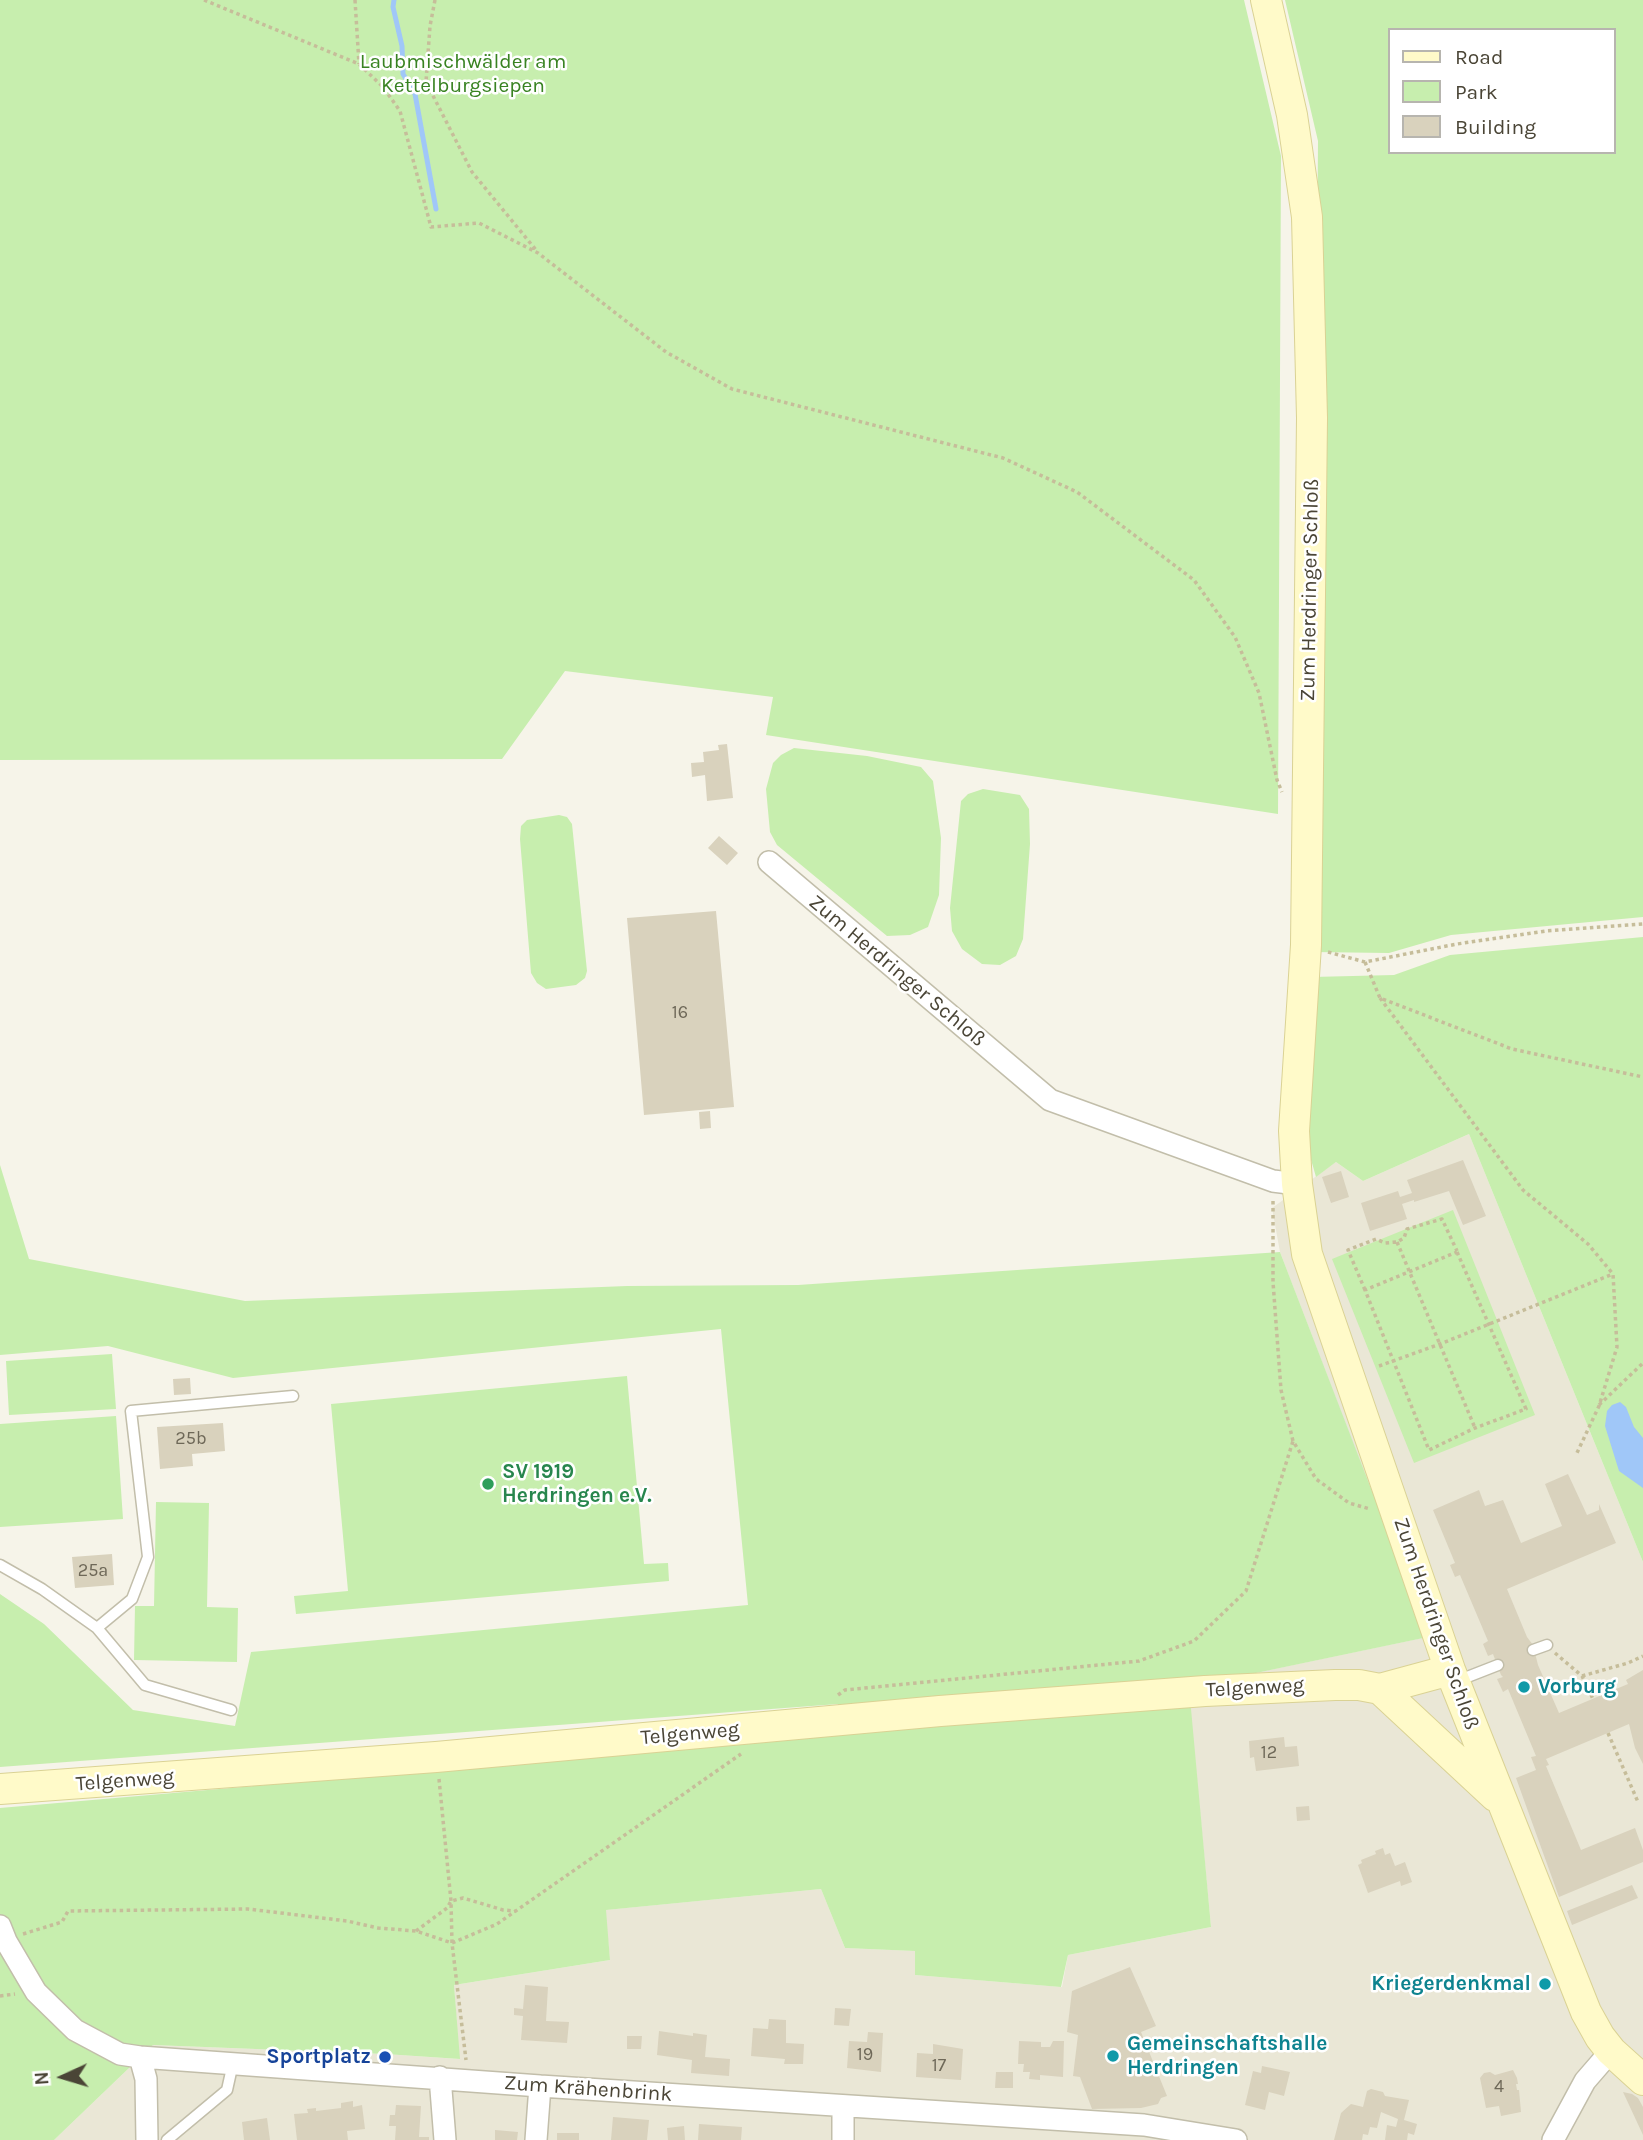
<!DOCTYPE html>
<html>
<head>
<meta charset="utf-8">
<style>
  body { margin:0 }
  #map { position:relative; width:1643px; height:2140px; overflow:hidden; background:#f6f4e9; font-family:Karla,sans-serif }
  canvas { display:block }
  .legend { position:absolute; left:1388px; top:28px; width:228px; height:126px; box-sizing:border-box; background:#fff; border:2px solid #b7b5af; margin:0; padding:9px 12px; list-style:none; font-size:21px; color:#4a4536 }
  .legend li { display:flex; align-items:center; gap:14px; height:35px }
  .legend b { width:35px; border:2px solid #b7b5af }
  .north { position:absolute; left:28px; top:2042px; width:70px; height:70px; -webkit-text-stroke:5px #fff; paint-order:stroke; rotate:266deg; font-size:19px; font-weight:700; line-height:28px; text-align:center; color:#4a4536 }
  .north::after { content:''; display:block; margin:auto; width:24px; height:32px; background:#4a4536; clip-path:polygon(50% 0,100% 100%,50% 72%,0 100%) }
</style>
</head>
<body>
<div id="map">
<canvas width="1643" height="2140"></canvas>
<ul class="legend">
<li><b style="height:9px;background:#fffac9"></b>Road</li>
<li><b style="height:19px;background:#c7eeae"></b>Park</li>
<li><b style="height:19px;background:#d9d2bd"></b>Building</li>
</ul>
<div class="north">N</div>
</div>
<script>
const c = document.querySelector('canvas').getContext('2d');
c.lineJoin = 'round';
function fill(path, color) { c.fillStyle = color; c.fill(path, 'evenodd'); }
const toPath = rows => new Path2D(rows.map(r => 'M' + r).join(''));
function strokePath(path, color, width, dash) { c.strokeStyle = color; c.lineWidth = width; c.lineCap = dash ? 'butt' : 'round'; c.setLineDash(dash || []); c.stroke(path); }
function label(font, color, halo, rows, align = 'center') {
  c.font = font + ' Karla,sans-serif'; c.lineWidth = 5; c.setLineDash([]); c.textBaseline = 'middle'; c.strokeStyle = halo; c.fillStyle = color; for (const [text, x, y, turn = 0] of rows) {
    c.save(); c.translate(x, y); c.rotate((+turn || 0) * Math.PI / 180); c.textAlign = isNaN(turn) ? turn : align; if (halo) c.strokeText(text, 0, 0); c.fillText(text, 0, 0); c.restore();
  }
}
fill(toPath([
  [1469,1134,1643,1562,1643,2140,54,2140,153,2045,385,2054,459,2059,454,1985,610,1960,605,1910,821,1889,845,1948,916,1951,915,1975,1062,1987,1068,1955,1211,1927,1188,1687,1427,1637,1280,1252,1272,1208,1336,1162,1363,1181]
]), '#eae7d6');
fill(toPath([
  [0,0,1244,0,1281,156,1278,814,766,735,773,697,565,671,502,759,0,760],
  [1285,0,1643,0,1643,917,1451,935,1389,953,1312,952,1318,141],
  [1389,30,1613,30,1613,152,1389,152],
  [794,748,867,756,921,767,933,781,941,838,939,895,928,927,910,935,887,936,777,845,770,832,766,789,773,763,781,755],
  [983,789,1020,795,1029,809,1030,844,1023,939,1016,956,1000,965,982,964,962,949,952,931,950,908,961,801,968,794],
  [559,815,567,817,572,824,587,971,585,978,576,985,546,989,537,983,531,973,520,839,521,826,527,820],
  [1643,937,1643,1562,1469,1134,1363,1181,1336,1162,1316,1177,1304,1135,1312,977,1394,975,1450,955],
  [0,1165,29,1259,245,1301,627,1286,798,1285,1280,1252,1428,1637,1189,1687,1211,1927,1068,1955,1061,1987,915,1975,915,1951,845,1948,821,1889,606,1910,610,1960,454,1985,460,2059,385,2054,153,2045,54,2140,0,2140,0,1808,842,1735,838,1704,0,1767,0,1594,44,1624,133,1710,235,1726,251,1652,748,1605,721,1329,233,1378,108,1346,0,1355],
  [1453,1210,1535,1415,1414,1463,1332,1259],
  [112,1354,116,1409,9,1415,6,1361],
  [627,1376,644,1564,668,1563,669,1581,296,1614,294,1596,348,1591,331,1404],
  [116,1416,123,1519,0,1527,0,1424],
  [156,1502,209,1503,207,1607,238,1608,237,1662,134,1660,135,1606,154,1606]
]), '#c7eeae');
fill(toPath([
  [1620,1402,1626,1407,1634,1427,1643,1438,1643,1488,1619,1471,1605,1426,1607,1411,1612,1405]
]), '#a0c7f8');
strokePath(toPath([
  [394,0,393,7,402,46,403,74,415,94,436,209]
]), '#a0c7f8', 5);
fill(toPath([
  [727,744,733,798,707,801,705,775,692,777,691,763,704,762,703,752,719,750,718,745],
  [719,836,738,853,727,865,708,848],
  [716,911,734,1107,644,1115,627,918],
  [710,1111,711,1128,700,1129,699,1112],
  [1463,1160,1486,1216,1463,1225,1449,1191,1414,1202,1414,1200,1402,1204,1407,1219,1370,1231,1361,1203,1398,1191,1400,1197,1412,1193,1407,1180],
  [1341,1171,1349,1197,1331,1203,1322,1177],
  [190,1378,191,1394,174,1395,173,1379],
  [223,1423,225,1451,192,1454,193,1466,160,1469,157,1427],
  [1568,1474,1587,1515,1599,1510,1599,1504,1616,1543,1507,1589,1527,1637,1533,1645,1538,1665,1559,1713,1628,1684,1626,1680,1643,1670,1643,1764,1635,1748,1629,1724,1546,1759,1549,1765,1546,1766,1581,1850,1635,1828,1643,1850,1643,1862,1559,1897,1516,1778,1536,1770,1531,1757,1536,1756,1508,1689,1503,1692,1497,1679,1503,1677,1501,1675,1493,1654,1488,1656,1483,1644,1488,1641,1460,1575,1455,1577,1450,1565,1455,1563,1433,1510,1479,1490,1485,1506,1503,1500,1521,1543,1562,1526,1545,1484],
  [112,1554,114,1585,75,1588,72,1557],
  [1284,1737,1285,1747,1297,1746,1299,1766,1256,1771,1254,1757,1250,1758,1249,1741],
  [1309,1806,1310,1820,1297,1821,1296,1807],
  [1383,1848,1385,1855,1390,1853,1395,1866,1405,1862,1412,1882,1401,1886,1400,1881,1368,1893,1358,1865,1362,1863,1361,1860,1376,1854,1375,1851],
  [1632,1885,1638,1898,1572,1925,1567,1911],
  [1130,1967,1156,2026,1141,2032,1167,2096,1161,2098,1158,2104,1141,2108,1092,2109,1080,2077,1073,2076,1078,2035,1067,2032,1072,1991],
  [525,1985,548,1987,546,2021,569,2022,567,2043,521,2040,523,2016,514,2015,514,2008,523,2009],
  [835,2008,851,2009,849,2026,834,2025],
  [769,2019,786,2020,786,2043,804,2044,803,2064,784,2064,785,2059,751,2056,753,2028,768,2029],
  [659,2031,693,2036,693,2033,707,2035,705,2057,730,2059,729,2076,691,2073,692,2060,657,2055],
  [868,2032,883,2033,881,2072,847,2068,849,2041,867,2042],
  [627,2036,642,2036,641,2049,627,2049],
  [1019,2041,1041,2042,1041,2047,1050,2047,1053,2041,1064,2041,1063,2077,1040,2075,1040,2080,1029,2079,1030,2072,1023,2072,1024,2064,1018,2064],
  [933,2044,963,2049,961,2080,916,2077,917,2053,933,2054],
  [1262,2066,1290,2072,1284,2096,1269,2092,1265,2110,1245,2105,1253,2071,1261,2073],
  [1513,2070,1517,2078,1518,2084,1516,2084,1517,2090,1519,2090,1521,2112,1501,2116,1499,2106,1486,2108,1480,2078,1484,2073,1490,2072,1495,2075],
  [996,2072,1013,2072,1013,2088,995,2088],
  [1371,2089,1383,2092,1385,2096,1409,2100,1404,2120,1417,2124,1414,2135,1408,2133,1407,2140,1385,2140,1387,2125,1396,2127,1398,2119,1381,2112,1377,2128,1370,2127,1368,2135,1363,2134,1362,2140,1334,2140,1341,2113,1351,2104,1363,2107,1367,2091],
  [1623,2092,1632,2094,1638,2098,1643,2107,1643,2135],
  [353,2101,353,2107,362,2105,365,2129,347,2131,348,2140,297,2140,294,2114,308,2113,307,2109,316,2108,316,2111,341,2108,341,2103],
  [396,2105,421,2106,419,2137,429,2137,429,2140,395,2140,396,2126,389,2126,390,2115,395,2115],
  [613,2117,649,2120,647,2140,611,2140],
  [267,2118,270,2140,244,2140,242,2122],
  [699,2124,742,2127,741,2140,698,2140],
  [684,2126,685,2140,668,2140,667,2128],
  [495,2130,518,2132,517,2140,495,2140],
  [557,2133,579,2133,579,2140,557,2140]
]), '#d9d2bd');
const lane = toPath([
  [0,1565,42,1589,97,1628,132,1599,148,1557,131,1411,293,1396],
  [97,1628,145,1685,231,1710],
  [1533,1650,1547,1645],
  [1457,1681,1498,1665],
  [167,2140,227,2090,233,2063]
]);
const street = toPath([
  [769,862,1050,1100,1273,1181,1297,1184],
  [0,1926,6,1941,36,1992,75,2030,120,2054,140,2057,540,2086,1144,2125,1236,2140],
  [140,2057,146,2079,147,2140],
  [440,2077,445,2140],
  [536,2140,540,2086],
  [843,2140,843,2107],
  [1553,2140,1585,2081,1611,2051]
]);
const secondary = toPath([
  [1266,0,1292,115,1307,217,1312,418,1306,945,1294,1131,1297,1184,1307,1254,1450,1670,1586,2012,1600,2037,1611,2051,1643,2080],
  [1380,1689,1495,1796],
  [0,1789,436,1757,940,1711,1205,1691,1335,1685,1359,1685,1380,1689,1450,1670]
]);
strokePath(lane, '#c2beaa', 13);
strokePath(street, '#c2beaa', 24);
strokePath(secondary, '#dad294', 32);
strokePath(toPath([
  [204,0,359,64,383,87,400,111,431,227,479,223,538,253,666,352,732,389,1003,458,1077,492,1194,580,1235,637,1259,693,1277,780,1282,792],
  [355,0,359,64],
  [435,0,430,26,426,82,472,172,536,250],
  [1328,952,1365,962,1457,944,1546,931,1643,924],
  [1365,962,1380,998,1512,1049,1643,1077],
  [1380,998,1523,1190,1588,1244,1613,1274,1617,1347,1599,1406,1576,1455],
  [1273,1201,1273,1282,1281,1390,1293,1441,1316,1479,1349,1503,1370,1509],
  [1397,1242,1475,1428],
  [1457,1252,1526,1409,1475,1428,1429,1450,1365,1290,1457,1252],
  [1365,1290,1348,1250,1376,1239,1385,1243,1397,1242,1404,1238,1407,1229,1442,1219,1457,1251],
  [1379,1366,1440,1344,1613,1274],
  [1599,1405,1643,1363],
  [1555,1653,1582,1676,1593,1699],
  [1582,1676,1628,1663,1643,1656],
  [838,1695,845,1690,1139,1661,1194,1641,1246,1591,1293,1441],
  [1608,1733,1638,1802],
  [439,1779,451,1901,452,1943,466,2060],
  [416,1931,447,1908,451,1901,463,1898,503,1910,515,1911],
  [23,1934,62,1922,68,1911,248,1909,347,1921,378,1928,416,1931,452,1943,497,1924,741,1754],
  [0,1996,15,1994]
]), '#c6bd9a', 3.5, [3.5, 3.5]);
strokePath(lane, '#fff', 10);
strokePath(street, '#fff', 21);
strokePath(secondary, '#fffac9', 30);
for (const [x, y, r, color] of [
  [488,1484,7,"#2e9e5b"],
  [1524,1687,7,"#0f9aa8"],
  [1545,1984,7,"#0f9aa8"],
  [1113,2056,7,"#0f9aa8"],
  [385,2057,7,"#1a4fb4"]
]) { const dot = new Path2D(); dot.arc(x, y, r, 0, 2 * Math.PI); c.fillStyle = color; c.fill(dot); strokePath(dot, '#fff', 2.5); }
label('18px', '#6e6858', null, [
  ["16",680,1013],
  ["25b",191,1439],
  ["25a",93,1571],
  ["12",1269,1753],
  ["19",865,2055],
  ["17",939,2066],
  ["4",1499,2087]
]);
label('21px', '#398322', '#fff', [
  ["Laubmischwälder am",463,62],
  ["Kettelburgsiepen",463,86]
]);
label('21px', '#4a4536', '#fff', [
  ["Zum Herdringer Schloß",1310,590,-89],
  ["Zum Herdringer Schloß",897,971,40],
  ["Zum Herdringer Schloß",1436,1624,71],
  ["Telgenweg",1255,1688,-3],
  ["Telgenweg",690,1734,-5],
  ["Telgenweg",125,1781,-4],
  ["Zum Krähenbrink",588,2089,4]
]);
label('bold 21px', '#27864d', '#fff', [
  ["SV 1919",502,1472],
  ["Herdringen e.V.",502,1496]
], 'left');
label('bold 21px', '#0d838f', '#fff', [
  ["Vorburg",1538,1687],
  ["Kriegerdenkmal",1531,1984,"right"],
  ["Gemeinschaftshalle",1127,2044],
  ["Herdringen",1127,2068]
], 'left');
label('bold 21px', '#164399', '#fff', [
  ["Sportplatz",371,2057]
], 'right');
</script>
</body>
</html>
